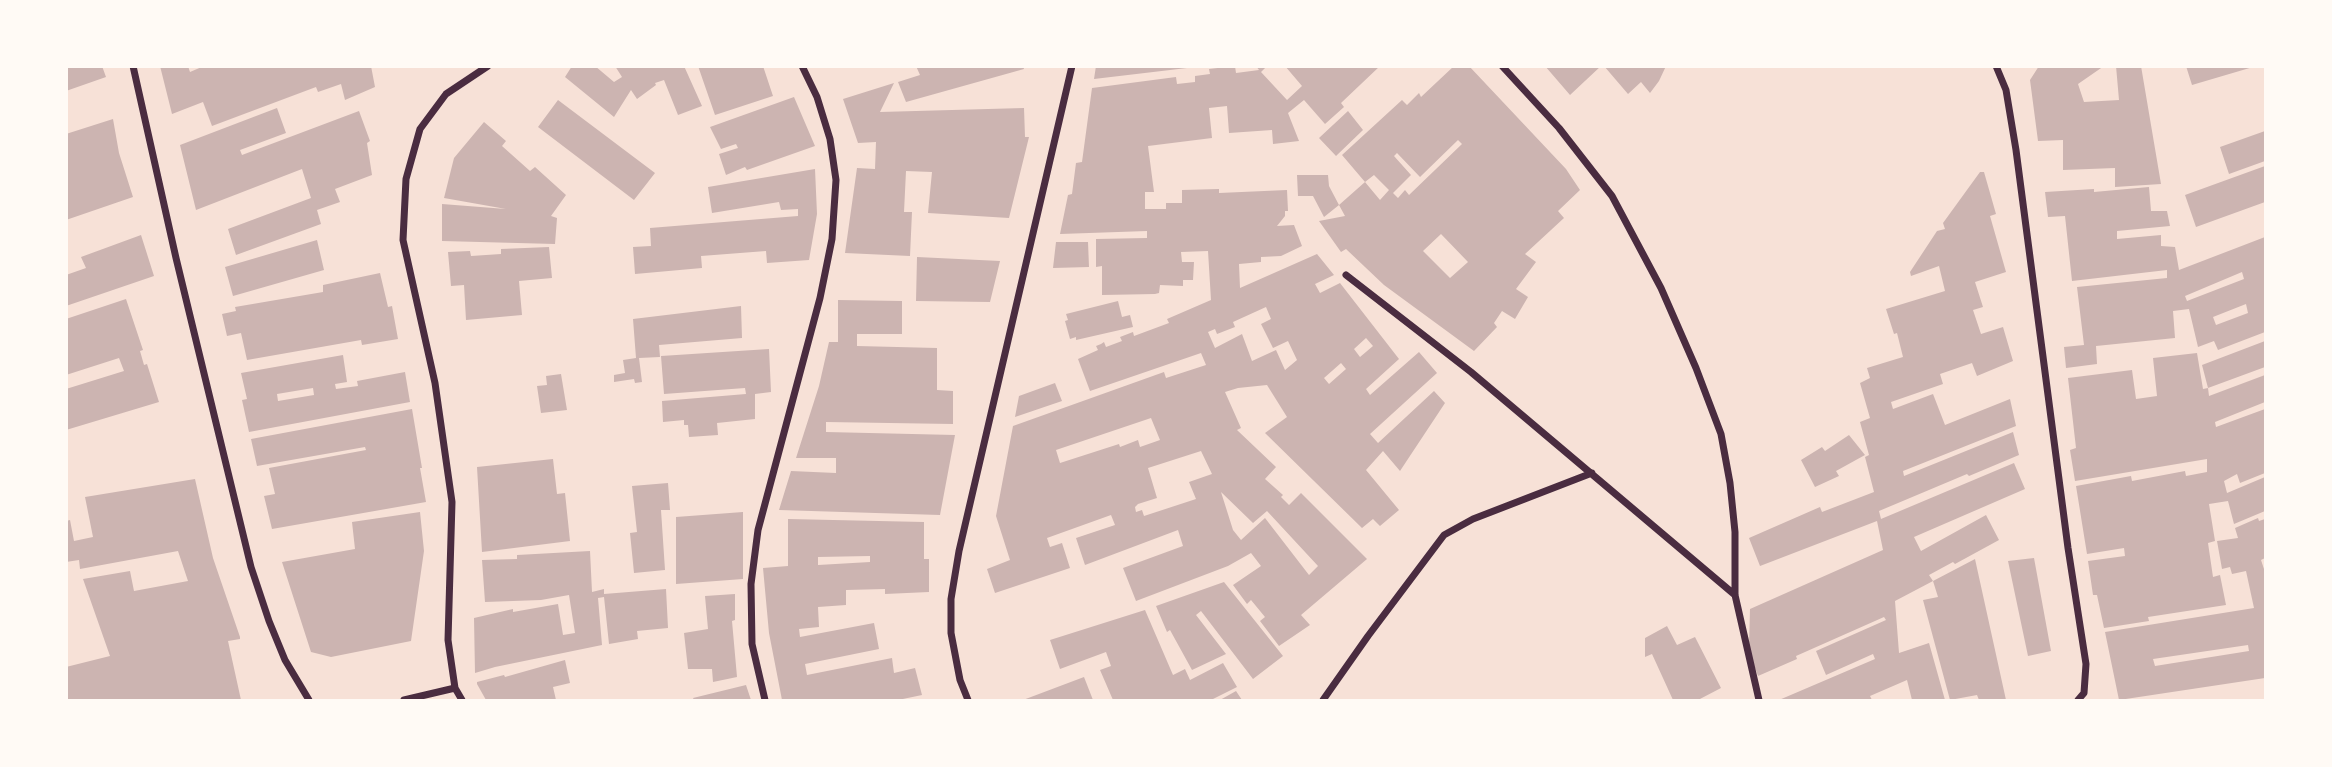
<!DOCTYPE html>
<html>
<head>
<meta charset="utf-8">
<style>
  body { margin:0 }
  #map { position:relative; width:2332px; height:767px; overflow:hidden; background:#f7e1d7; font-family:"Space Grotesk",sans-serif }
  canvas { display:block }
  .frame { position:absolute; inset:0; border:68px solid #fffaf5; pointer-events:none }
</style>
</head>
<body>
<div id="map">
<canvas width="2332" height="767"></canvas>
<div class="frame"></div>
</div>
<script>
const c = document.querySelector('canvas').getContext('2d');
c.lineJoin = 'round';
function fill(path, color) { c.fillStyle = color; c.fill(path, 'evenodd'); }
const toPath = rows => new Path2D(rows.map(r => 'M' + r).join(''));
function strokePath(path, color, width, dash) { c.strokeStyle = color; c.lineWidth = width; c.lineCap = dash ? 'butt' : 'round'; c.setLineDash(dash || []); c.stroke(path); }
fill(toPath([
  [66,66,102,66,106,77,66,91],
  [160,66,188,66,190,72,204,66,371,66,375,87,345,100,341,84,318,92,316,87,212,126,203,102,172,114],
  [572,66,595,66,614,82,622,77,615,66,684,66,702,106,678,115,664,80,655,83,656,85,637,99,631,90,614,117,565,77],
  [698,66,763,66,773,96,715,115],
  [916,66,1023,66,1024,69,906,102,898,82,920,75],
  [1096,66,1187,66,1187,68,1094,79],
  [1235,66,1236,73,1259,70,1256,66,1267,66,1261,72,1287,100,1302,86,1285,66,1380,66,1341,103,1344,107,1325,124,1304,100,1288,113,1299,141,1273,144,1272,130,1229,133,1227,106,1209,108,1212,138,1148,146,1154,192,1145,192,1145,209,1166,209,1166,203,1182,203,1182,190,1219,189,1219,193,1287,190,1288,211,1285,211,1285,216,1277,226,1294,225,1302,246,1281,256,1261,257,1261,262,1239,264,1240,288,1317,254,1334,275,1315,284,1320,293,1340,283,1399,359,1366,389,1370,395,1419,352,1437,373,1370,434,1378,443,1434,391,1445,403,1400,471,1383,451,1366,470,1399,510,1380,526,1373,519,1362,528,1265,433,1287,417,1267,385,1238,388,1225,392,1241,428,1237,430,1276,467,1265,479,1283,495,1281,497,1289,505,1301,493,1367,559,1301,615,1310,625,1279,646,1260,621,1265,617,1251,600,1247,604,1233,585,1261,566,1251,553,1228,566,1136,601,1123,568,1183,546,1178,530,1085,565,1076,538,1115,525,1111,515,1047,538,1050,547,1062,543,1070,568,995,593,987,569,1010,560,996,516,1013,426,1164,372,1166,378,1206,365,1201,353,1090,391,1078,359,1098,350,1096,346,1101,344,1104,342,1106,347,1122,341,1120,337,1133,332,1134,336,1169,323,1167,319,1211,300,1208,251,1181,252,1182,262,1194,262,1193,280,1183,280,1183,286,1160,285,1159,293,1155,294,1102,295,1102,266,1096,267,1096,239,1147,238,1147,231,1060,234,1068,195,1072,194,1076,163,1082,162,1092,88,1176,77,1177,84,1195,82,1195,76,1210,74,1209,69],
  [1266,307,1271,319,1261,324,1273,348,1288,341,1297,360,1285,370,1276,350,1252,361,1242,334,1215,348,1208,332,1215,329,1217,334,1235,327,1233,322],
  [1366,338,1373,346,1360,357,1354,349],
  [1341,363,1346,369,1329,384,1324,378],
  [1151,418,1160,440,1140,447,1138,440,1120,447,1119,444,1060,463,1056,450],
  [1201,451,1212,474,1189,482,1196,499,1144,516,1142,510,1136,512,1135,507,1138,504,1157,498,1148,468],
  [1221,492,1253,523,1267,511,1318,566,1309,575,1265,518,1241,540,1233,530],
  [1454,66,1469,66,1566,169,1580,190,1558,211,1564,218,1525,254,1536,262,1516,289,1528,297,1515,319,1502,311,1494,323,1497,327,1474,351,1384,285,1346,249,1341,252,1319,221,1345,216,1339,205,1365,182,1342,155,1402,100,1407,105,1419,93,1421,97],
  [1458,140,1462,144,1409,195,1405,190,1398,198,1393,193,1411,175,1394,156,1397,153,1420,177],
  [1374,175,1389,190,1380,200,1365,182],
  [1441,234,1468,262,1450,278,1423,251],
  [1545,66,1601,66,1570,95],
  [1604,66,1666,66,1659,81,1650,93,1641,82,1628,94],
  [2039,66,2104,66,2078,84,2084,102,2119,100,2116,66,2141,66,2161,184,2115,187,2115,168,2063,170,2063,140,2038,141,2030,80],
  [2186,66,2253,66,2253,67,2192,85],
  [894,83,880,112,1024,108,1025,137,1029,137,1009,218,928,213,932,172,906,171,904,212,912,212,910,256,845,253,857,168,875,169,876,142,858,143,843,99],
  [794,97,815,146,747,170,745,167,726,175,719,154,738,148,736,144,721,149,710,127],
  [558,100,655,173,634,200,538,127],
  [277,108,286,133,240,150,242,155,359,111,370,141,367,143,372,175,335,189,340,202,317,210,321,224,236,255,228,229,311,198,302,169,196,210,180,145],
  [1348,111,1363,130,1336,156,1319,138],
  [113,119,119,153,133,197,66,220,66,134],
  [484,122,506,141,502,146,530,171,535,167,566,195,551,216,557,218,555,244,442,241,442,204,506,209,444,198,454,158],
  [2265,131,2265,161,2229,174,2220,147],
  [2265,166,2265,202,2196,227,2185,195],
  [815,169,817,214,809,260,767,263,766,251,701,256,702,268,635,274,633,247,651,246,650,228,798,216,798,209,781,210,779,202,712,213,708,187],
  [1980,172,1984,172,1996,214,1990,216,2006,272,1975,282,1983,307,1973,310,1981,334,2003,327,2013,361,1977,376,1972,363,1940,374,1943,384,1891,402,1893,409,1933,394,1945,425,2010,399,2016,426,1903,471,1904,476,2013,432,2019,455,1969,476,1967,474,1879,511,1881,519,2014,463,2025,489,1914,537,1921,551,1986,515,1999,540,1955,564,1953,562,1929,575,1933,581,1895,601,1899,653,1929,643,1945,700,1912,700,1907,680,1870,696,1872,700,1779,700,1875,659,1873,654,1826,675,1816,651,1886,620,1884,617,1796,656,1797,659,1758,676,1747,646,1749,646,1750,609,1883,550,1877,521,1760,566,1749,538,1820,507,1822,512,1874,492,1865,457,1869,455,1860,422,1870,418,1860,383,1870,378,1867,368,1903,357,1897,333,1894,334,1886,309,1945,291,1939,266,1911,276,1910,272,1937,231,1945,229,1943,223],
  [1297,175,1328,175,1329,186,1339,205,1324,217,1313,196,1298,196],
  [2149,187,2151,211,2167,211,2170,226,2117,231,2117,239,2161,235,2161,246,2175,247,2179,270,2265,237,2265,332,2218,350,2214,341,2198,347,2189,309,2173,311,2175,338,2096,346,2097,364,2066,368,2064,347,2084,345,2077,287,2167,278,2167,270,2072,281,2065,216,2048,217,2045,192,2094,189,2094,192],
  [2242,272,2244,279,2187,301,2185,296],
  [2246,304,2248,313,2216,325,2213,317],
  [141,235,154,276,66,306,66,275,86,268,81,257],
  [317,240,324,270,233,296,225,267],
  [1056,242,1088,242,1089,267,1053,268],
  [549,247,552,278,519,281,522,315,466,320,464,285,451,286,448,252,470,251,471,256,501,254,501,249],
  [917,257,1000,261,990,302,916,301],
  [380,273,388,307,392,306,398,339,362,345,361,340,247,360,241,333,227,336,222,314,236,311,235,307,323,292,323,285],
  [126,299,143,350,140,351,144,365,147,364,159,402,66,430,66,389,124,371,119,358,66,375,66,319],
  [838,300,902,301,902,334,857,334,857,346,937,348,937,390,953,391,953,424,826,422,826,432,955,435,940,515,779,510,791,471,836,473,836,458,796,458,819,386,829,342,838,342],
  [1118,301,1122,317,1130,315,1133,327,1076,340,1076,337,1070,339,1065,321,1068,320,1066,314],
  [741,306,742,338,659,345,660,357,639,358,642,382,635,383,634,379,614,382,614,375,625,373,623,360,636,358,633,319],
  [2265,341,2265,367,2208,388,2202,365],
  [769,349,771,392,755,394,755,419,717,423,718,435,689,437,688,425,684,425,684,420,663,422,662,401,746,394,745,388,664,394,661,356],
  [2197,353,2203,389,2208,388,2209,396,2265,375,2265,402,2215,422,2216,427,2265,409,2265,473,2240,483,2237,474,2224,481,2227,493,2265,477,2265,511,2234,524,2228,501,2209,504,2215,541,2208,543,2213,577,2220,575,2226,605,2148,617,2149,621,2104,628,2097,595,2093,595,2088,561,2125,556,2124,548,2087,554,2076,486,2131,476,2132,481,2185,471,2186,476,2207,472,2207,459,2075,481,2070,450,2076,448,2068,378,2132,370,2136,399,2157,396,2153,358],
  [343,355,347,382,335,384,336,389,358,386,357,381,405,372,410,402,249,432,242,400,247,399,241,373],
  [313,388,314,395,278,401,277,394],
  [561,374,567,410,541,413,537,386,547,385,546,376],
  [1055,383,1062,401,1015,417,1019,396],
  [412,409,422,468,420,468,426,502,272,529,264,496,275,494,269,468,366,450,365,447,257,466,251,439],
  [1849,435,1865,455,1836,471,1839,476,1815,487,1801,460,1822,447,1825,451],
  [553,459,557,494,565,493,570,541,482,552,477,467],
  [195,479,213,558,240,637,240,639,228,641,241,700,66,700,66,667,110,656,83,579,130,571,134,591,188,581,178,551,80,569,79,560,66,562,66,521,70,520,74,541,93,537,85,497],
  [668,483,670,510,661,510,665,570,634,573,630,533,637,532,632,486],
  [420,512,424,551,411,641,331,657,311,652,282,562,355,549,352,522],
  [743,512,743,579,676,584,676,517],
  [2258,518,2259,521,2265,519,2265,558,2261,560,2265,572,2265,678,2119,700,2105,632,2254,608,2246,571,2232,574,2230,567,2222,569,2217,541,2238,538,2235,528],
  [2248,645,2249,651,2155,666,2153,659],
  [788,519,924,522,924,559,929,559,929,592,885,594,885,589,846,590,846,605,818,607,819,627,799,629,800,637,874,623,879,649,805,664,807,675,892,658,894,673,915,668,922,695,898,700,782,700,769,633,763,568,788,566],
  [870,556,870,562,818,565,818,557],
  [590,551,592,592,604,589,604,594,666,589,668,628,637,631,638,639,609,644,604,597,598,598,602,645,495,667,475,673,474,618,513,609,513,612,558,604,563,635,575,633,569,595,541,600,485,602,482,560,517,559,517,555],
  [2034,558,2051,651,2028,656,2008,561],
  [1975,559,2006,700,1979,700,1977,695,1950,700,1923,600,1938,597,1933,581],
  [1224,582,1283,656,1253,679,1201,611,1196,615,1226,654,1192,670,1170,630,1167,632,1156,606],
  [735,594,735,620,732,621,737,677,713,682,712,669,688,669,684,633,708,629,705,596],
  [1145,610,1173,675,1185,669,1190,680,1223,663,1237,687,1211,700,1113,700,1100,670,1111,666,1106,652,1060,669,1050,640],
  [1667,626,1677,645,1695,637,1721,688,1698,700,1673,700,1652,654,1645,657,1645,638],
  [565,660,570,683,553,687,556,700,486,700,477,684,477,682,504,675,505,677],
  [1084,677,1093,700,1023,700],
  [746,685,751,700,694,700,693,698],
  [1236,691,1242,700,1220,700]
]), '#ccb4b1');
strokePath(toPath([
  [133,66,176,258,251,567,269,621,285,660,309,700],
  [1502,66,1559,128,1612,196,1661,288,1696,368,1721,434,1730,483,1735,532,1735,595,1759,700],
  [1996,66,2006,90,2016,150,2068,548,2086,664,2084,693,2078,700],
  [1346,275,1471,372,1735,595],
  [404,700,455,688],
  [462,700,455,688,448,640,452,502,435,383,403,240,406,179,420,129,446,94,488,66],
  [765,700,752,644,751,584,758,530,820,298,832,239,836,180,830,139,817,97,802,66],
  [968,700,960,680,951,633,951,599,959,551,1072,66],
  [1323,700,1368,636,1444,535,1473,519,1592,473]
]), '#4a2c40', 7);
</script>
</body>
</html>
